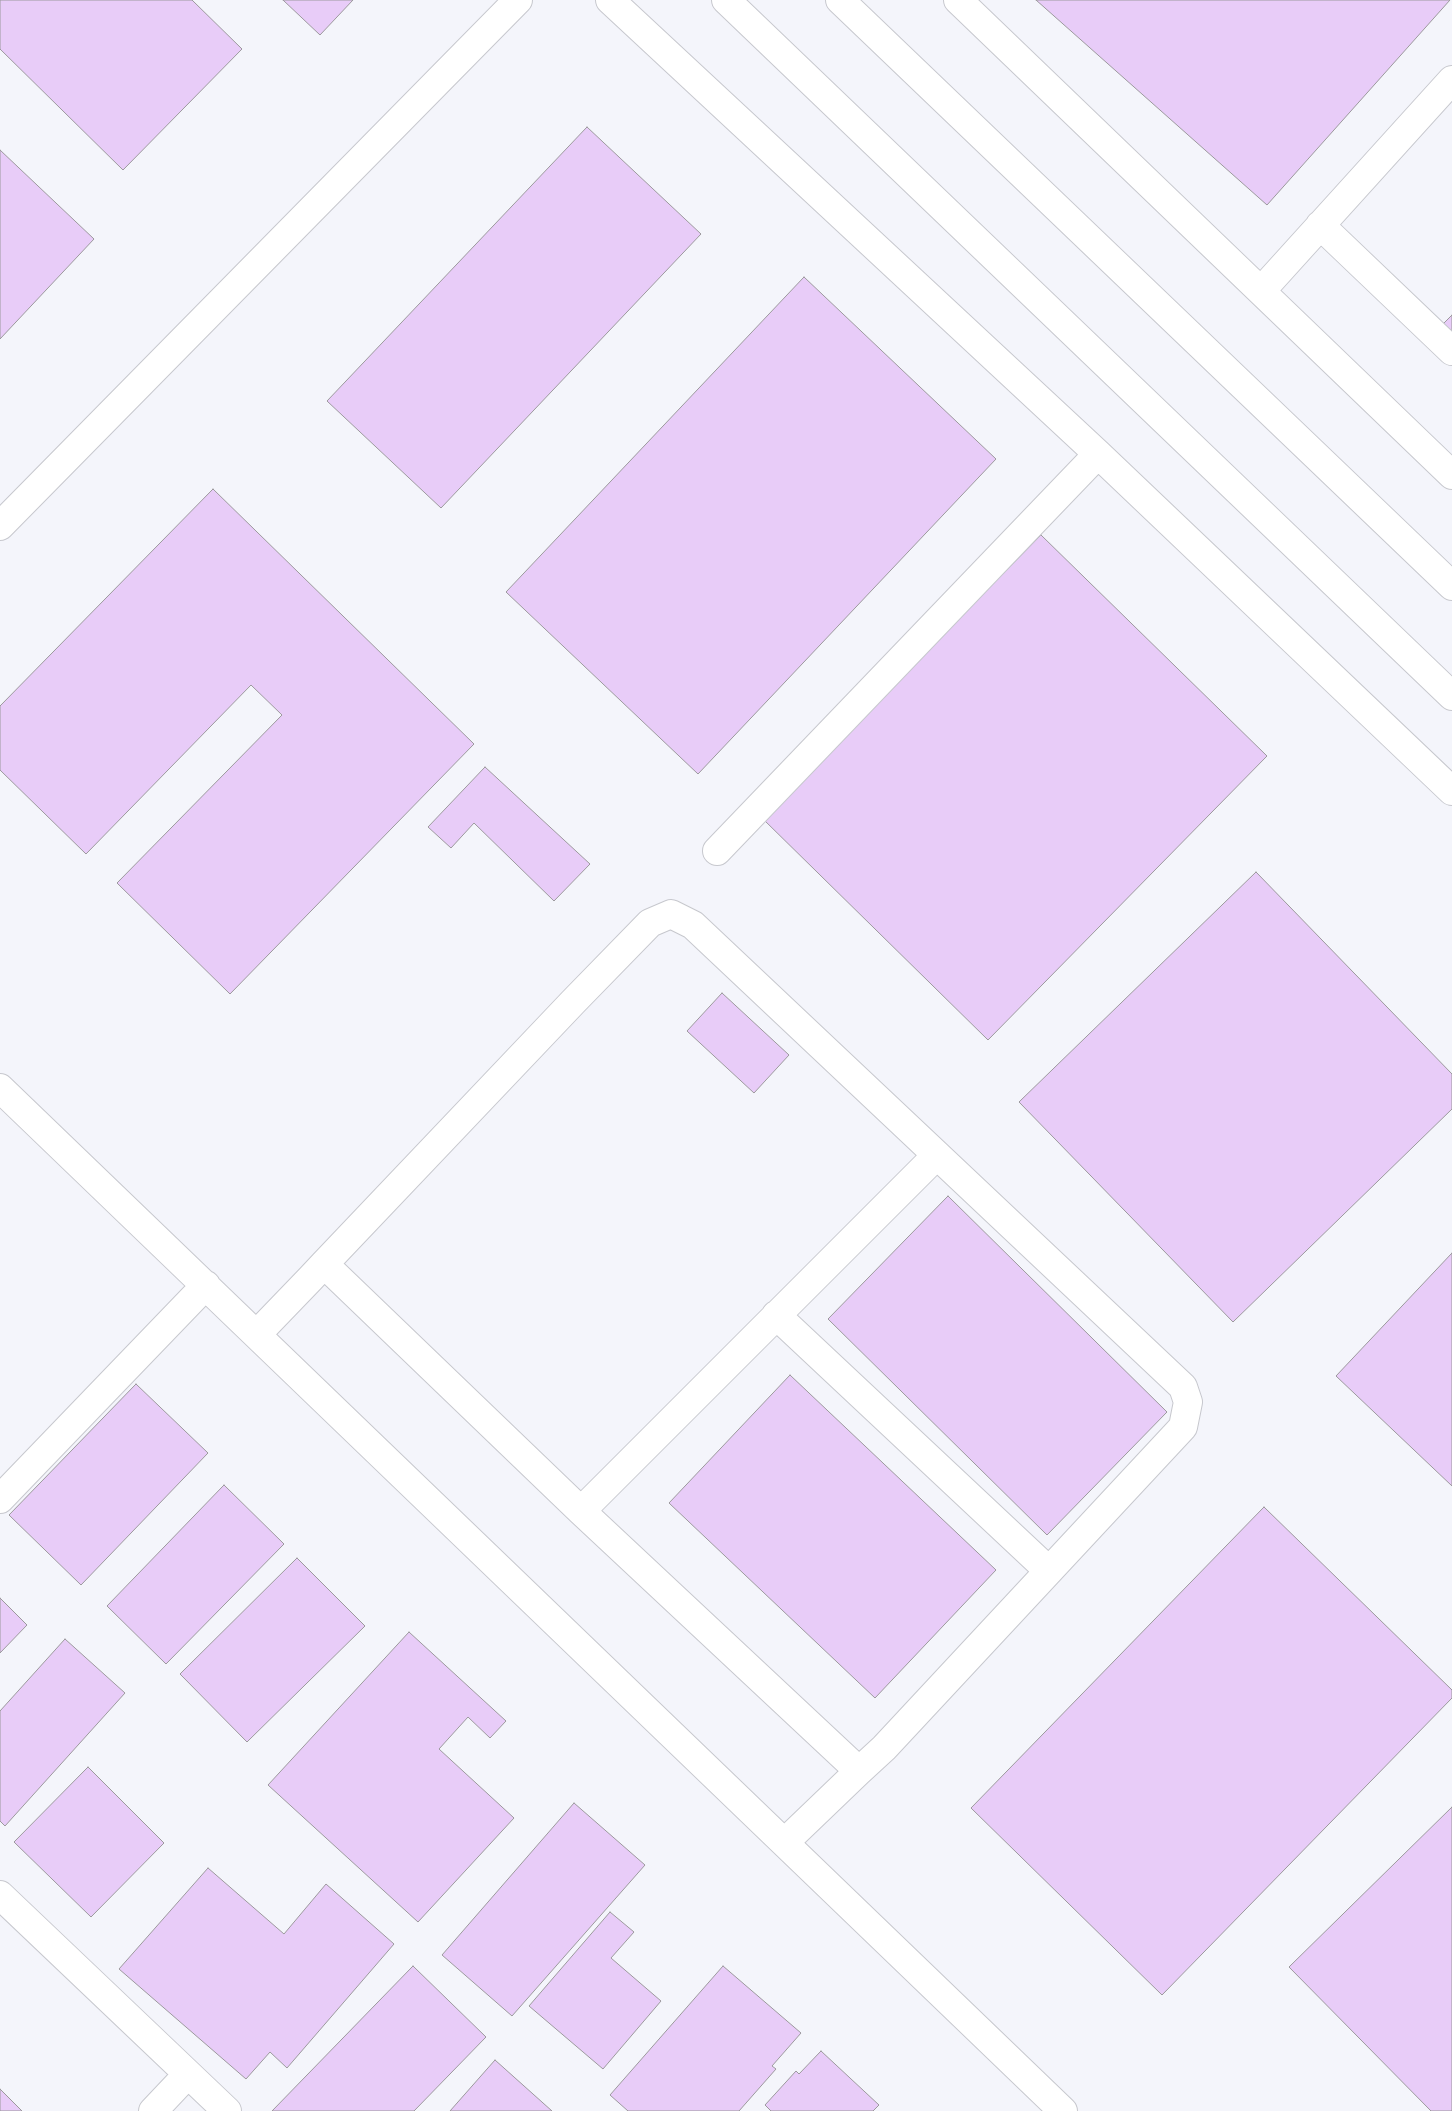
<!DOCTYPE html>
<html>
<head>
<meta charset="utf-8">
<style>
  body { margin:0 }
  canvas { display:block; background:#f4f5fb }
</style>
</head>
<body>
<canvas width="1452" height="2111"></canvas>
<script>
const c = document.querySelector('canvas').getContext('2d');
c.lineJoin = 'round';
function fill(path, color) { c.fillStyle = color; c.fill(path, 'evenodd'); }
const toPath = rows => new Path2D(rows.map(r => 'M' + r).join(''));
function strokePath(path, color, width, dash) { c.strokeStyle = color; c.lineWidth = width; c.lineCap = dash ? 'butt' : 'round'; c.setLineDash(dash || []); c.stroke(path); }
const building = toPath([
  [0,0,192,0,242,49,123,170,0,49,0,0],
  [283,0,353,0,320,35,283,0],
  [1036,0,1450,0,1267,205,1036,0],
  [587,127,701,234,441,508,327,401,587,127],
  [0,150,94,239,0,339,0,150],
  [804,277,996,459,698,774,506,592,804,277],
  [1452,315,1452,333,1443,324,1452,315],
  [213,489,474,744,230,994,117,883,282,715,251,685,86,854,0,770,0,706,213,489],
  [1041,535,1267,756,988,1040,762,818,1041,535],
  [485,767,590,864,554,901,474,823,451,848,428,827,485,767],
  [1256,872,1452,1074,1452,1109,1233,1322,1019,1102,1256,872],
  [722,993,789,1055,754,1093,687,1031,722,993],
  [948,1196,1167,1412,1047,1535,828,1319,948,1196],
  [1452,1253,1452,1486,1336,1376,1452,1253],
  [790,1375,996,1570,875,1698,669,1503,790,1375],
  [136,1384,208,1453,81,1585,9,1515,136,1384],
  [224,1485,284,1544,166,1664,107,1606,224,1485],
  [1264,1507,1452,1690,1452,1698,1162,1995,971,1808,1264,1507],
  [297,1558,365,1626,247,1742,180,1674,297,1558],
  [0,1598,27,1625,0,1653,0,1598],
  [409,1632,506,1721,490,1738,468,1717,439,1749,514,1818,418,1922,268,1785,409,1632],
  [65,1639,125,1693,5,1826,0,1821,0,1711,65,1639],
  [88,1767,164,1843,91,1917,14,1842,88,1767],
  [574,1803,645,1865,512,2016,442,1955,574,1803],
  [1452,1807,1452,2111,1431,2111,1289,1967,1452,1807],
  [208,1868,284,1934,326,1884,394,1944,287,2068,270,2052,246,2079,119,1969,208,1868],
  [610,1912,634,1932,611,1958,661,2001,603,2069,529,2006,610,1912],
  [413,1966,486,2037,414,2111,272,2111,413,1966],
  [723,1966,801,2033,772,2066,776,2069,739,2111,628,2111,610,2095,723,1966],
  [821,2051,879,2105,873,2111,771,2111,765,2105,796,2071,799,2074,821,2051],
  [495,2060,552,2111,450,2111,495,2060],
  [0,2089,22,2111,0,2111,0,2089]
]);
fill(building, '#e8ccf8');
strokePath(building, '#9c999d', 1);
const minor = toPath([
  [610,0,1098,454,1452,791],
  [726,0,1452,696],
  [840,0,1452,586],
  [958,0,1452,475],
  [1320,225,1452,351],
  [1261,291,1452,80],
  [0,526,518,0],
  [717,851,1098,454],
  [0,1088,1063,2111],
  [776,1315,1049,1571],
  [257,1334,310,1279,324,1264,573,1002,650,923,671,914,693,925,1183,1387,1188,1402,1183,1427,884,1748,859,1771,581,1511,324,1264],
  [0,1499,206,1285],
  [581,1511,937,1155],
  [785,1842,859,1771],
  [0,1895,227,2111],
  [153,2111,188,2074]
]);
strokePath(minor, '#c7c8ce', 30);
strokePath(minor, '#fff', 28);
</script>
</body>
</html>
